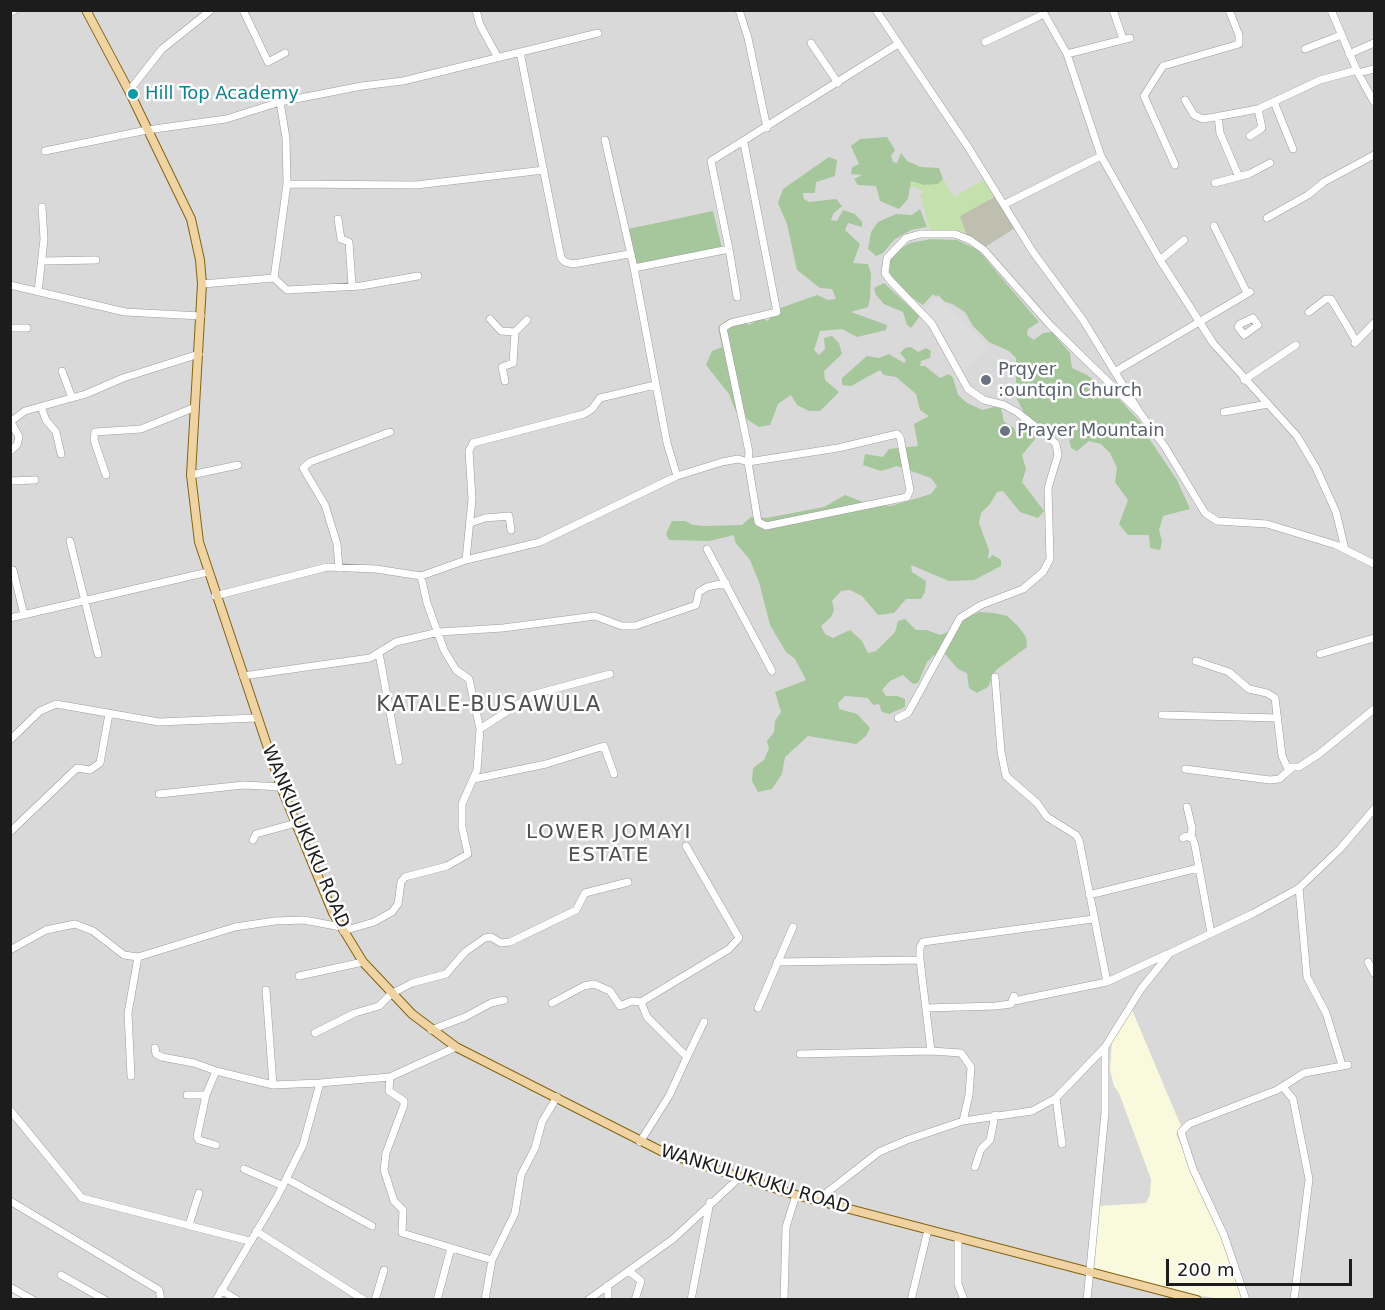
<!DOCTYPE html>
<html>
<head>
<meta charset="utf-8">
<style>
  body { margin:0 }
  #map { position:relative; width:1385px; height:1310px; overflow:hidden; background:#ece9e2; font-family:"DejaVu Sans",sans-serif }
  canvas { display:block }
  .frame { position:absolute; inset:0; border:12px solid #1c1c1c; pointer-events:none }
  .scale { position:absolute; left:1166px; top:1259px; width:186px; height:27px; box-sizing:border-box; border:3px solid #1c1c1c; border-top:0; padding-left:8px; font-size:18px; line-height:21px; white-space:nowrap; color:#1c1c1c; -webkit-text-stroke:4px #fff; paint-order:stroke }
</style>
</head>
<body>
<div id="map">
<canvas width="1385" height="1310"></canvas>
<div class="frame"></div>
<div class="scale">200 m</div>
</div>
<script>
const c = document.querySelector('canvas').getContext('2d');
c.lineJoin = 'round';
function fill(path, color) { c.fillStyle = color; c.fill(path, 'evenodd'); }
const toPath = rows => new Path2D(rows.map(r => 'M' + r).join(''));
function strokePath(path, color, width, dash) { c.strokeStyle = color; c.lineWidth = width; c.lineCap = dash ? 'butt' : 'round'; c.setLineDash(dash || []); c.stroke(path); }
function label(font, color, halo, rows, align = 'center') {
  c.font = font + ' "DejaVu Sans",sans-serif'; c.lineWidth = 5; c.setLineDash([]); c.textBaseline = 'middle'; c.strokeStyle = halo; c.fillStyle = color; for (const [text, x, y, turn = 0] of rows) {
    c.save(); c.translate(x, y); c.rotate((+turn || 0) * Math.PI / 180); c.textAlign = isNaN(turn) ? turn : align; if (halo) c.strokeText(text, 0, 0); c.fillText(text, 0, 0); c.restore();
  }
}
fill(toPath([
  [11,11,1374,11,1374,1299,36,1300,11,1284]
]), '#dad9d9');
fill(toPath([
  [1132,1010,1181,1126,1176,1134,1222,1235,1245,1299,1220,1299,1186,1293,1092,1268,1099,1206,1146,1203,1150,1195,1151,1179,1119,1093,1114,1086,1110,1070,1112,1040]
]), '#f9fadd');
fill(toPath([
  [996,196,1015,228,985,247,967,236,959,216]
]), '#bebfaf');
fill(toPath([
  [986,178,996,196,960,216,967,236,957,231,930,230,920,194,925,192,915,187,909,188,911,181,924,185,937,184,943,179,954,197]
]), '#c4e1ad');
fill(toPath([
  [887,137,895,150,891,156,893,162,897,163,901,153,907,161,921,167,939,168,943,179,938,184,924,185,911,181,908,199,899,209,880,201,876,186,858,185,854,179,862,175,851,174,852,167,859,164,851,146,860,139],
  [829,157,837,160,835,176,816,182,815,193,803,193,804,199,809,202,836,199,842,206,833,214,831,220,837,221,843,210,855,214,862,222,862,227,848,223,845,230,860,244,853,263,868,264,871,274,870,299,868,307,851,312,887,325,886,330,857,337,842,329,820,331,814,350,819,355,825,349,824,338,832,336,839,343,842,354,824,371,825,380,839,392,820,411,809,411,797,405,791,395,778,404,770,425,759,427,736,412,729,394,706,365,712,351,722,347,718,327,729,319,742,319,749,325,761,318,768,321,775,310,817,295,828,300,836,299,832,289,820,288,797,270,787,224,778,203,783,189],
  [920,209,927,227,911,230,895,239,883,253,876,256,868,249,871,232,878,222,896,214,912,215],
  [713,211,722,248,636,265,628,229],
  [931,239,957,240,978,250,1039,322,1028,329,1027,335,1034,340,1043,333,1052,332,1070,353,1072,368,1087,375,1119,399,1144,426,1148,437,1177,480,1190,509,1163,516,1159,530,1162,541,1160,550,1150,548,1149,535,1128,535,1119,524,1128,500,1115,482,1117,468,1110,453,1101,444,1089,441,1077,451,1071,448,1069,438,1076,428,1075,423,1070,423,1067,433,1059,435,1043,424,1031,427,1016,397,1016,358,1009,351,989,342,973,326,965,312,952,304,941,301,933,294,923,305,908,295,889,273,890,258,898,250,910,243],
  [884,283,920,316,911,328,907,325,903,312,884,304,876,295,874,288],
  [911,347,918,352,926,348,931,351,930,358,921,361,920,366,925,366,940,378,949,374,953,378,958,395,967,403,983,410,994,407,1001,408,1004,422,1014,428,1017,436,1023,429,1033,430,1035,439,1022,455,1026,469,1022,482,1044,511,1038,518,1020,512,1003,491,997,492,990,504,981,513,979,523,989,550,988,559,993,555,1001,560,1001,566,974,580,949,581,911,565,912,572,926,581,925,592,921,599,906,599,894,613,878,615,862,596,850,590,841,591,832,601,834,610,831,617,821,626,825,634,833,638,850,630,862,641,868,653,876,651,895,632,898,621,905,619,916,630,926,630,941,635,958,627,966,617,980,612,994,613,1007,616,1018,626,1026,637,1027,647,996,670,988,687,977,693,969,688,967,673,958,669,944,653,933,656,927,662,918,683,913,684,903,675,890,681,882,690,886,696,897,696,905,699,905,707,889,714,882,712,879,704,873,705,868,698,845,696,838,703,839,709,857,714,870,728,866,736,856,744,808,736,785,757,782,774,772,789,758,792,752,781,753,768,764,760,769,748,767,741,774,732,775,721,781,712,775,692,806,680,795,659,786,652,770,625,759,582,750,560,735,542,734,535,709,541,669,540,666,534,672,521,685,521,693,525,705,526,742,525,751,517,766,518,824,507,845,495,871,505,891,506,931,494,937,486,931,478,897,466,881,471,863,465,865,454,883,457,889,449,918,446,914,424,929,416,920,410,916,394,896,377,884,375,880,370,851,386,842,385,842,378,867,356,879,358,889,354,904,363,906,360,900,353,905,348]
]), '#a6c69c');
fill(toPath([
  [938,295,990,348,962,370,923,312]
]), '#dcdcdc');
const minor = toPath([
  [243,10,268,62,285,53],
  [476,10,480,25,497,56],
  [739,10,748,38,767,128],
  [876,10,968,147,1033,252,1083,320,1140,413,1165,447,1205,513,1217,521,1267,524,1336,545,1374,564],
  [1042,10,1067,54,1101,156,1160,260,1213,343,1297,436,1316,468,1336,512,1345,549],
  [1113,10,1123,39],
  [1331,10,1358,73,1374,102],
  [10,13,15,10],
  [985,42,1044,14],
  [811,43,838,83],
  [1305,49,1341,35],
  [520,52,561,258,565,262,573,264,629,254],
  [1067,54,1130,38],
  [1349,54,1374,43],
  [1358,73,1374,69],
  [129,91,162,49,211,10],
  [1185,100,1194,115,1203,119,1215,117,1258,109,1320,80,1357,70],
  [280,102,286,138,287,184],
  [1274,102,1293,149],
  [1218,116,1220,133,1239,177],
  [1250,136,1262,128,1258,109],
  [605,140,634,268,667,443,677,476],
  [45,151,147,130,226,119,280,102,362,86,403,81,598,33],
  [1175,165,1144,96,1163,66,1239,44,1239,35,1229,10],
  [1215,183,1249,174,1270,163],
  [1005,204,1101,156],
  [1267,218,1308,195,1324,182,1374,155],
  [338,219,341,239,349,242,352,286],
  [1214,226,1247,293],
  [729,249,737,297],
  [1160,260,1184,240],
  [43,261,96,260],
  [634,268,729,249,711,161,898,44],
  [274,278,287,184,416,185,544,170],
  [274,278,287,290,361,286,418,276],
  [202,284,274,278],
  [10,285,125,312,201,316],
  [38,292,44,239,42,207],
  [1309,312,1326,299,1331,299,1356,341],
  [1253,318,1258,325,1244,335,1238,327,1240,324,1253,318],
  [490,319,501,331,515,332],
  [10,328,27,328],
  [1355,343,1374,323],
  [62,371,72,398],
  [1116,371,1250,292],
  [1244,380,1296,345],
  [505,381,502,367,513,363,515,332,527,320],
  [41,407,46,420,56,432,61,454],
  [1224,412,1268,404],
  [10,422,25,411,86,394,123,378,199,354],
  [897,434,900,437,910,490,907,497,766,526,758,522,748,462,838,448,897,434],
  [10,451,17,445,19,437,11,422],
  [106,475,94,440,95,432,141,429,193,408],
  [191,475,238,465],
  [10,481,35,480],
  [470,523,485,518,509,516,511,530],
  [70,541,98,654],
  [707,549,772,671],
  [466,560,472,499,469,451,473,443,584,414,592,409,600,398,655,385],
  [339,568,337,544,325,505,303,468,310,462,390,432],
  [13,570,24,615],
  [421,576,427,603,444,650,456,670,469,679,480,729],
  [215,596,327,567,376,569,421,576,466,560,540,542,677,476,722,462,738,459,748,462,749,452,723,328,731,323,777,312,744,143],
  [10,618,208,572],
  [379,653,399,761],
  [1320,654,1374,638],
  [1196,661,1229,672,1249,689,1267,693,1275,698,1282,756,1287,767,1299,767,1319,754,1374,709],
  [243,676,370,658,396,642,439,632,503,628,595,616,622,626,635,626,696,605,699,592,707,587,726,583],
  [995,677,1001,752,1006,776,1037,803,1047,817,1076,835,1079,840,1107,982,1167,954],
  [1162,715,1278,718],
  [898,718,908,713,960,618,981,605,1023,589,1043,572,1050,559,1048,488,1058,455,1056,444,1050,438,1017,412,1004,405,984,400,968,389,932,324,889,279,885,273,887,258,906,238,920,234,955,234,970,240,984,250,1050,325,1140,413],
  [10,740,40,711,56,704,159,722,256,718],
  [1185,769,1270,780,1279,779,1292,768],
  [474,779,546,764,604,746,614,774],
  [159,794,244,785,281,787],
  [1187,807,1192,828,1191,838],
  [10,832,77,768,90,770,100,763,109,714],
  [1183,838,1186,836,1193,839,1195,846,1211,933],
  [253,840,256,834,296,823],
  [1299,888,1307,977,1326,1013,1342,1065],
  [1089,895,1198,868],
  [343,931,374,922,392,912,398,904,401,882,405,877,447,866,468,854,462,827,462,804,477,770,480,729,532,695,610,674],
  [10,950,46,930,75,924,93,931,124,955,138,957,235,927,275,921,304,920,341,927],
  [777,962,920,960],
  [1368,962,1374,973],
  [299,976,363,962],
  [266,990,273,1085],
  [1014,1001,1107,982],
  [552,1003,584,986,594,984,610,991,620,1006,632,1001,641,1002],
  [758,1008,793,927],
  [926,1008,996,1006,1011,1004,1014,996],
  [431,1030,465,1017,491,1003,504,1000],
  [315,1033,355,1013,379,1006,391,994,412,983,446,974,465,952,485,938,491,937,501,943,510,942,576,910,585,893,628,882],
  [155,1048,156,1054,162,1057,194,1063,216,1071],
  [931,1051,920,960,920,947,923,942,1093,919],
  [800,1054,931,1051,961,1053,971,1067,969,1095,963,1121],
  [687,1057,704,1022],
  [131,1076,128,1013,138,957],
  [390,1077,389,1091,404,1101,404,1105,386,1153,384,1170,394,1201,403,1210,402,1233,492,1260],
  [1283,1087,1293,1099,1309,1179,1294,1300],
  [187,1095,206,1095],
  [1056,1098,1062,1144],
  [10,1110,82,1198,249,1241],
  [640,1142,669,1096,687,1057,647,1017,641,1002,729,949,739,938,686,846],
  [216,1145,199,1140,197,1137,206,1095,216,1071,273,1085,320,1083],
  [975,1167,981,1149,990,1140,995,1115],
  [244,1169,283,1186],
  [287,1179,372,1226],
  [10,1201,159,1290,161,1300],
  [816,1201,879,1152,907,1140,963,1121,1032,1111,1056,1098,1105,1047,1141,989,1170,953,1254,913,1299,888,1340,849,1374,809],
  [189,1225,199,1193],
  [256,1231,364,1300],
  [958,1237,958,1284,964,1300],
  [629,1271,641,1281,635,1300],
  [61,1275,105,1300],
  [10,1287,33,1300],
  [221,1290,237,1300],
  [216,1300,277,1197,303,1145,320,1083,390,1077,456,1047],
  [375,1300,384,1270],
  [437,1300,451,1248],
  [485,1300,492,1260,515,1213,521,1175,535,1148,542,1122,557,1097],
  [588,1300,673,1239,739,1178],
  [608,1300,608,1285],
  [691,1300,710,1202],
  [784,1300,786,1227,796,1195],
  [911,1300,928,1230],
  [1087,1300,1105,1113,1105,1047],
  [1246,1300,1224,1235,1193,1169,1181,1132,1189,1124,1277,1090,1304,1073,1348,1065]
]);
const major = toPath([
  [86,10,129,91,191,219,200,260,202,284,191,475,199,542,281,787,333,913,363,962,412,1014,456,1047,665,1153,796,1195,1197,1300]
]);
strokePath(minor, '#9d9d9d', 8);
strokePath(major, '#826311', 10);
strokePath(minor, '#fff', 7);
strokePath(major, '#f0d3a3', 8);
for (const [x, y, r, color] of [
  [133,94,6,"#0f9aa8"],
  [986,380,6,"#6b7280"],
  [1005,431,6,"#6b7280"]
]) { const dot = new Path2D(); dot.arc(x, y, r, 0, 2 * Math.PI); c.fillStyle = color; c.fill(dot); strokePath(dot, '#fff', 2); }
label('18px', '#0d838f', '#fff', [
  ["Hill Top Academy",145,94]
], 'left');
label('18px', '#5b616d', '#fff', [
  ["Prqyer",998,370],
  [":ountqin Church",998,391],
  ["Prayer Mountain",1017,431]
], 'left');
label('18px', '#1c1c1c', '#fff', [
  ["WANKULUKUKU ROAD",305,837,67],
  ["WANKULUKUKU ROAD",755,1180,17]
]);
c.letterSpacing = '1.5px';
label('20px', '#4f4f4f', '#fff', [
  ["LOWER JOMAYI",609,833],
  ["ESTATE",609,856]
]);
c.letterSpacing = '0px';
c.letterSpacing = '1.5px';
label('21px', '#4f4f4f', '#fff', [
  ["KATALE-BUSAWULA",489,706]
]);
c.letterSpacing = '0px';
</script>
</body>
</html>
